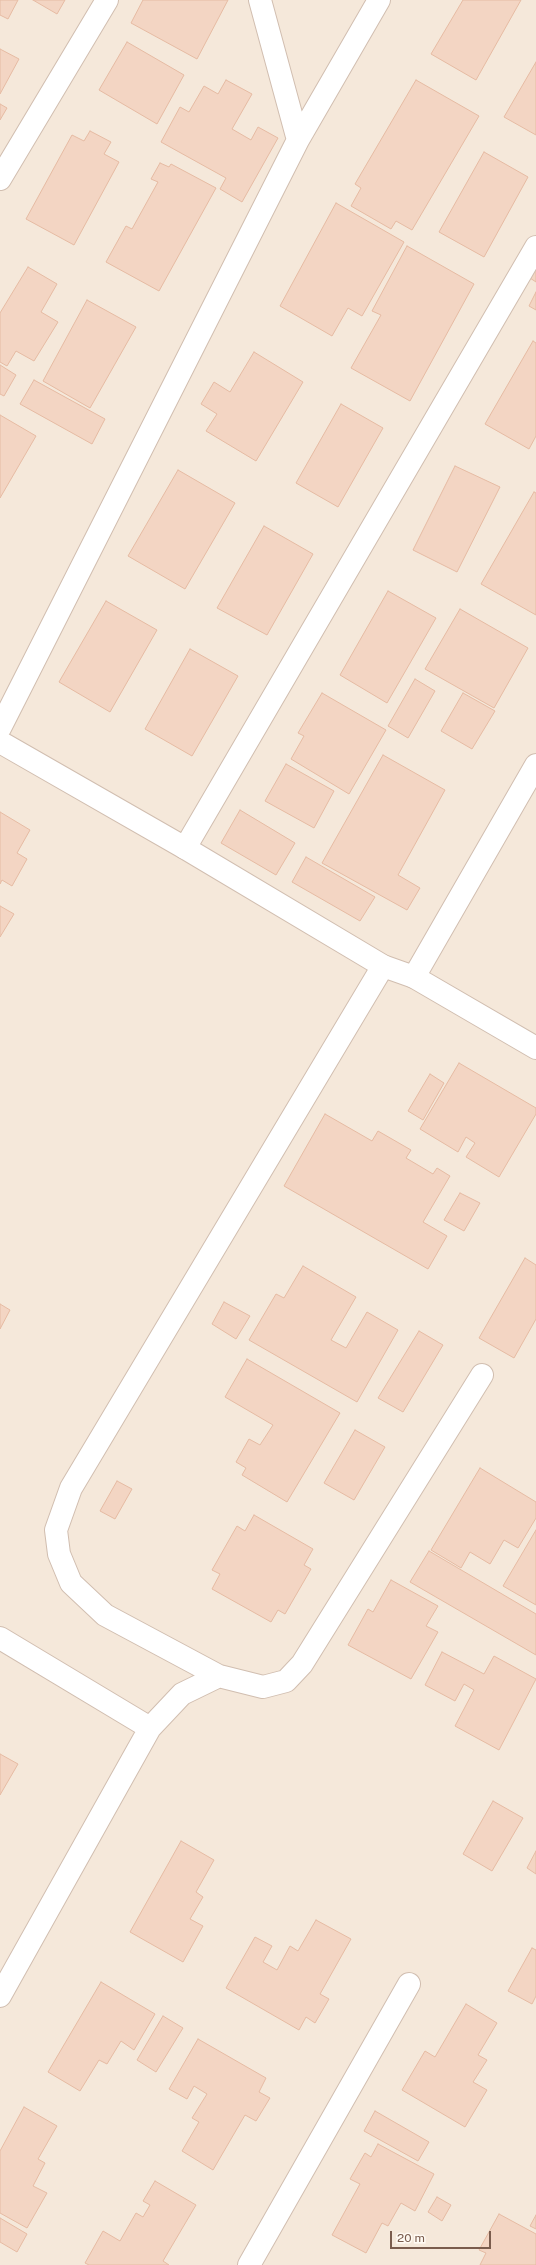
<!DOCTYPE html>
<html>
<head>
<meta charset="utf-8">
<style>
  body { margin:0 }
  #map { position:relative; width:536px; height:2265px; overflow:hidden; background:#fdf6ec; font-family:"Public Sans",sans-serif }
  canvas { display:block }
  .scale { position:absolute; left:390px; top:2231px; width:101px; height:18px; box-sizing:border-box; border:2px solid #7a5c4d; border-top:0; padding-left:5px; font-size:12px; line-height:14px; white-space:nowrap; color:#7a5c4d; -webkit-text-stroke:3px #fffaf3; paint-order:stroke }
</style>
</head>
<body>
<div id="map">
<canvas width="536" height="2265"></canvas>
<div class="scale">20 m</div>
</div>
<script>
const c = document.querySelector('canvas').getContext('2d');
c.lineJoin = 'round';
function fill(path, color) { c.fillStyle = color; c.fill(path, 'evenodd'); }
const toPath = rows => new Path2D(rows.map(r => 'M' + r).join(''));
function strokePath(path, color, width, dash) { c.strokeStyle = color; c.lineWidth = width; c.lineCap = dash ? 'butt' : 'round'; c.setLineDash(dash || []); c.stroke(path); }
fill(toPath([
  [0,0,536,0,536,2265,0,2265]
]), '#f5e8da');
const building = toPath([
  [0,0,18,0,8,19,0,15,0,0],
  [33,0,65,0,57,14,33,0],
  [143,0,228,0,197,59,131,23,143,0],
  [463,0,521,0,476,80,431,54,463,0],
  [127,42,184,75,157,124,99,90,127,42],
  [0,49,19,59,0,94,0,49],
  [536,62,536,135,504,117,536,62],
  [226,80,252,94,232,129,251,140,258,127,278,138,242,202,220,189,226,178,161,142,180,107,189,112,204,86,218,94,226,80],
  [416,80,479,116,412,230,396,221,391,229,351,206,361,188,355,184,416,80],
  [0,104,7,108,0,120,0,104],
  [90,131,111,142,104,154,119,162,74,245,26,219,72,135,84,141,90,131],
  [484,152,528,177,484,257,439,232,484,152],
  [160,163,169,167,171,164,216,188,159,291,106,262,126,226,132,229,158,182,151,179,160,163],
  [336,203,404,242,362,316,348,308,332,336,280,306,336,203],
  [407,246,474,284,410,401,351,368,381,315,372,311,407,246],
  [28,267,57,284,41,312,58,322,34,361,16,351,7,366,0,362,0,313,28,267],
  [536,267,536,282,530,278,536,267],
  [536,292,536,310,529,306,536,292],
  [87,300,136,327,90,408,43,381,87,300],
  [533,341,536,343,536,436,529,449,485,424,533,341],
  [254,352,303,382,256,461,206,431,217,414,201,404,214,382,230,392,254,352],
  [0,365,16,375,4,396,0,394,0,365],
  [34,380,105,419,92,444,20,404,34,380],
  [341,404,383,428,338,507,296,483,341,404],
  [0,415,36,436,0,498,0,415],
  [455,466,500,487,457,572,413,550,455,466],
  [178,470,235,503,185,589,128,556,178,470],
  [534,492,536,493,536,615,481,584,534,492],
  [264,526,313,554,267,635,217,608,264,526],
  [388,591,436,618,387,703,340,675,388,591],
  [106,601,157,630,110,712,59,682,106,601],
  [460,609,528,648,494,708,425,669,460,609],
  [190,649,238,676,192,756,145,729,190,649],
  [415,679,435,691,408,738,388,726,415,679],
  [322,693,386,730,349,794,291,759,304,736,298,733,322,693],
  [463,693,495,711,472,749,441,731,463,693],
  [383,755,445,790,398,875,420,888,407,910,322,863,383,755],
  [286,764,334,791,314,828,265,801,286,764],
  [240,810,295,843,276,875,221,843,240,810],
  [0,812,30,830,17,853,27,859,12,886,2,880,0,884,0,812],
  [306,857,375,897,360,921,292,882,306,857],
  [0,906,14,914,0,937,0,906],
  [459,1063,536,1108,536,1114,499,1177,466,1157,475,1143,466,1137,458,1152,420,1129,459,1063],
  [430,1074,444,1083,423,1120,408,1111,430,1074],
  [325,1114,372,1141,378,1131,411,1150,406,1158,433,1174,437,1168,450,1176,423,1222,447,1236,428,1269,284,1186,325,1114],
  [460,1193,480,1203,464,1231,444,1220,460,1193],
  [525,1258,536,1265,536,1319,514,1358,479,1338,525,1258],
  [303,1266,356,1297,331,1340,346,1348,367,1312,398,1330,357,1402,249,1340,276,1294,284,1298,303,1266],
  [224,1302,250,1316,236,1339,212,1324,224,1302],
  [0,1304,10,1310,0,1329,0,1304],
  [419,1331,443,1345,403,1412,378,1398,419,1331],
  [247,1359,340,1413,287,1502,242,1475,246,1468,236,1462,249,1439,260,1445,273,1425,225,1397,247,1359],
  [355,1430,385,1447,354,1500,324,1483,355,1430],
  [480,1468,536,1502,536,1518,518,1548,504,1540,490,1564,470,1552,461,1568,431,1550,480,1468],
  [117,1481,132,1489,115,1519,100,1511,117,1481],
  [254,1515,313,1549,304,1565,311,1569,285,1614,278,1610,271,1622,212,1589,220,1574,212,1570,237,1526,245,1531,254,1515],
  [536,1530,536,1605,503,1586,536,1530],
  [429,1551,536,1614,536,1655,410,1582,429,1551],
  [391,1580,438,1606,426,1626,438,1632,411,1679,348,1645,368,1609,373,1612,391,1580],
  [442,1652,484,1674,494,1656,536,1679,499,1750,455,1726,474,1690,464,1684,455,1701,425,1685,442,1652],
  [0,1754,18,1764,0,1795,0,1754],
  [493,1801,523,1818,492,1871,463,1854,493,1801],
  [181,1841,214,1860,196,1892,203,1897,190,1919,203,1926,183,1962,130,1932,181,1841],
  [536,1851,536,1874,527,1868,536,1851],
  [316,1920,351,1939,320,1994,329,1999,315,2023,306,2017,299,2030,226,1988,255,1937,272,1946,263,1962,277,1970,290,1946,298,1951,316,1920],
  [532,1948,536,1950,536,1996,532,2004,508,1991,532,1948],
  [101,1982,155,2014,134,2050,121,2041,107,2064,99,2060,80,2091,48,2072,101,1982],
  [466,2004,497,2023,478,2055,487,2060,473,2082,487,2090,465,2127,402,2090,425,2051,435,2057,466,2004],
  [163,2016,183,2028,156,2072,137,2060,163,2016],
  [198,2039,266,2078,259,2092,270,2098,256,2121,245,2115,213,2170,182,2151,199,2122,192,2118,207,2094,194,2086,187,2099,169,2089,198,2039],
  [24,2107,57,2126,38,2159,45,2163,33,2186,47,2193,27,2228,0,2213,0,2151,24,2107],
  [375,2111,429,2142,418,2161,364,2131,375,2111],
  [378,2144,434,2174,415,2211,401,2203,388,2226,382,2223,366,2253,332,2235,360,2184,350,2179,365,2153,371,2157,378,2144],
  [155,2181,196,2205,163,2261,169,2265,89,2265,85,2263,103,2231,120,2241,136,2213,143,2217,150,2205,143,2201,155,2181],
  [437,2197,451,2205,442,2221,428,2212,437,2197],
  [499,2214,536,2234,536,2265,480,2265,486,2253,479,2250,499,2214],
  [536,2215,536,2229,530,2226,536,2215],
  [0,2218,27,2234,17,2252,0,2242,0,2218]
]);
fill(building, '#f3d5c3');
strokePath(building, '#e6bba3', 1);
const minor = toPath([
  [260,0,298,140],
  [0,179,107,0],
  [0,728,298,140,379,0],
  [185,848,536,247],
  [414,977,536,765],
  [0,1638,150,1728],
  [219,1676,105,1615,71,1583,59,1554,56,1530,71,1488,383,966],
  [0,1996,150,1728,182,1694,219,1676,263,1687,286,1681,302,1664,482,1375],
  [249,2265,409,1984]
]);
const tertiary = toPath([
  [0,742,185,848,383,966,414,977,536,1048]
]);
strokePath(minor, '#d1beb0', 24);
strokePath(tertiary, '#d1beb0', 24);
strokePath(minor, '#fff', 22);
strokePath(tertiary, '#fff', 22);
</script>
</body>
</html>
